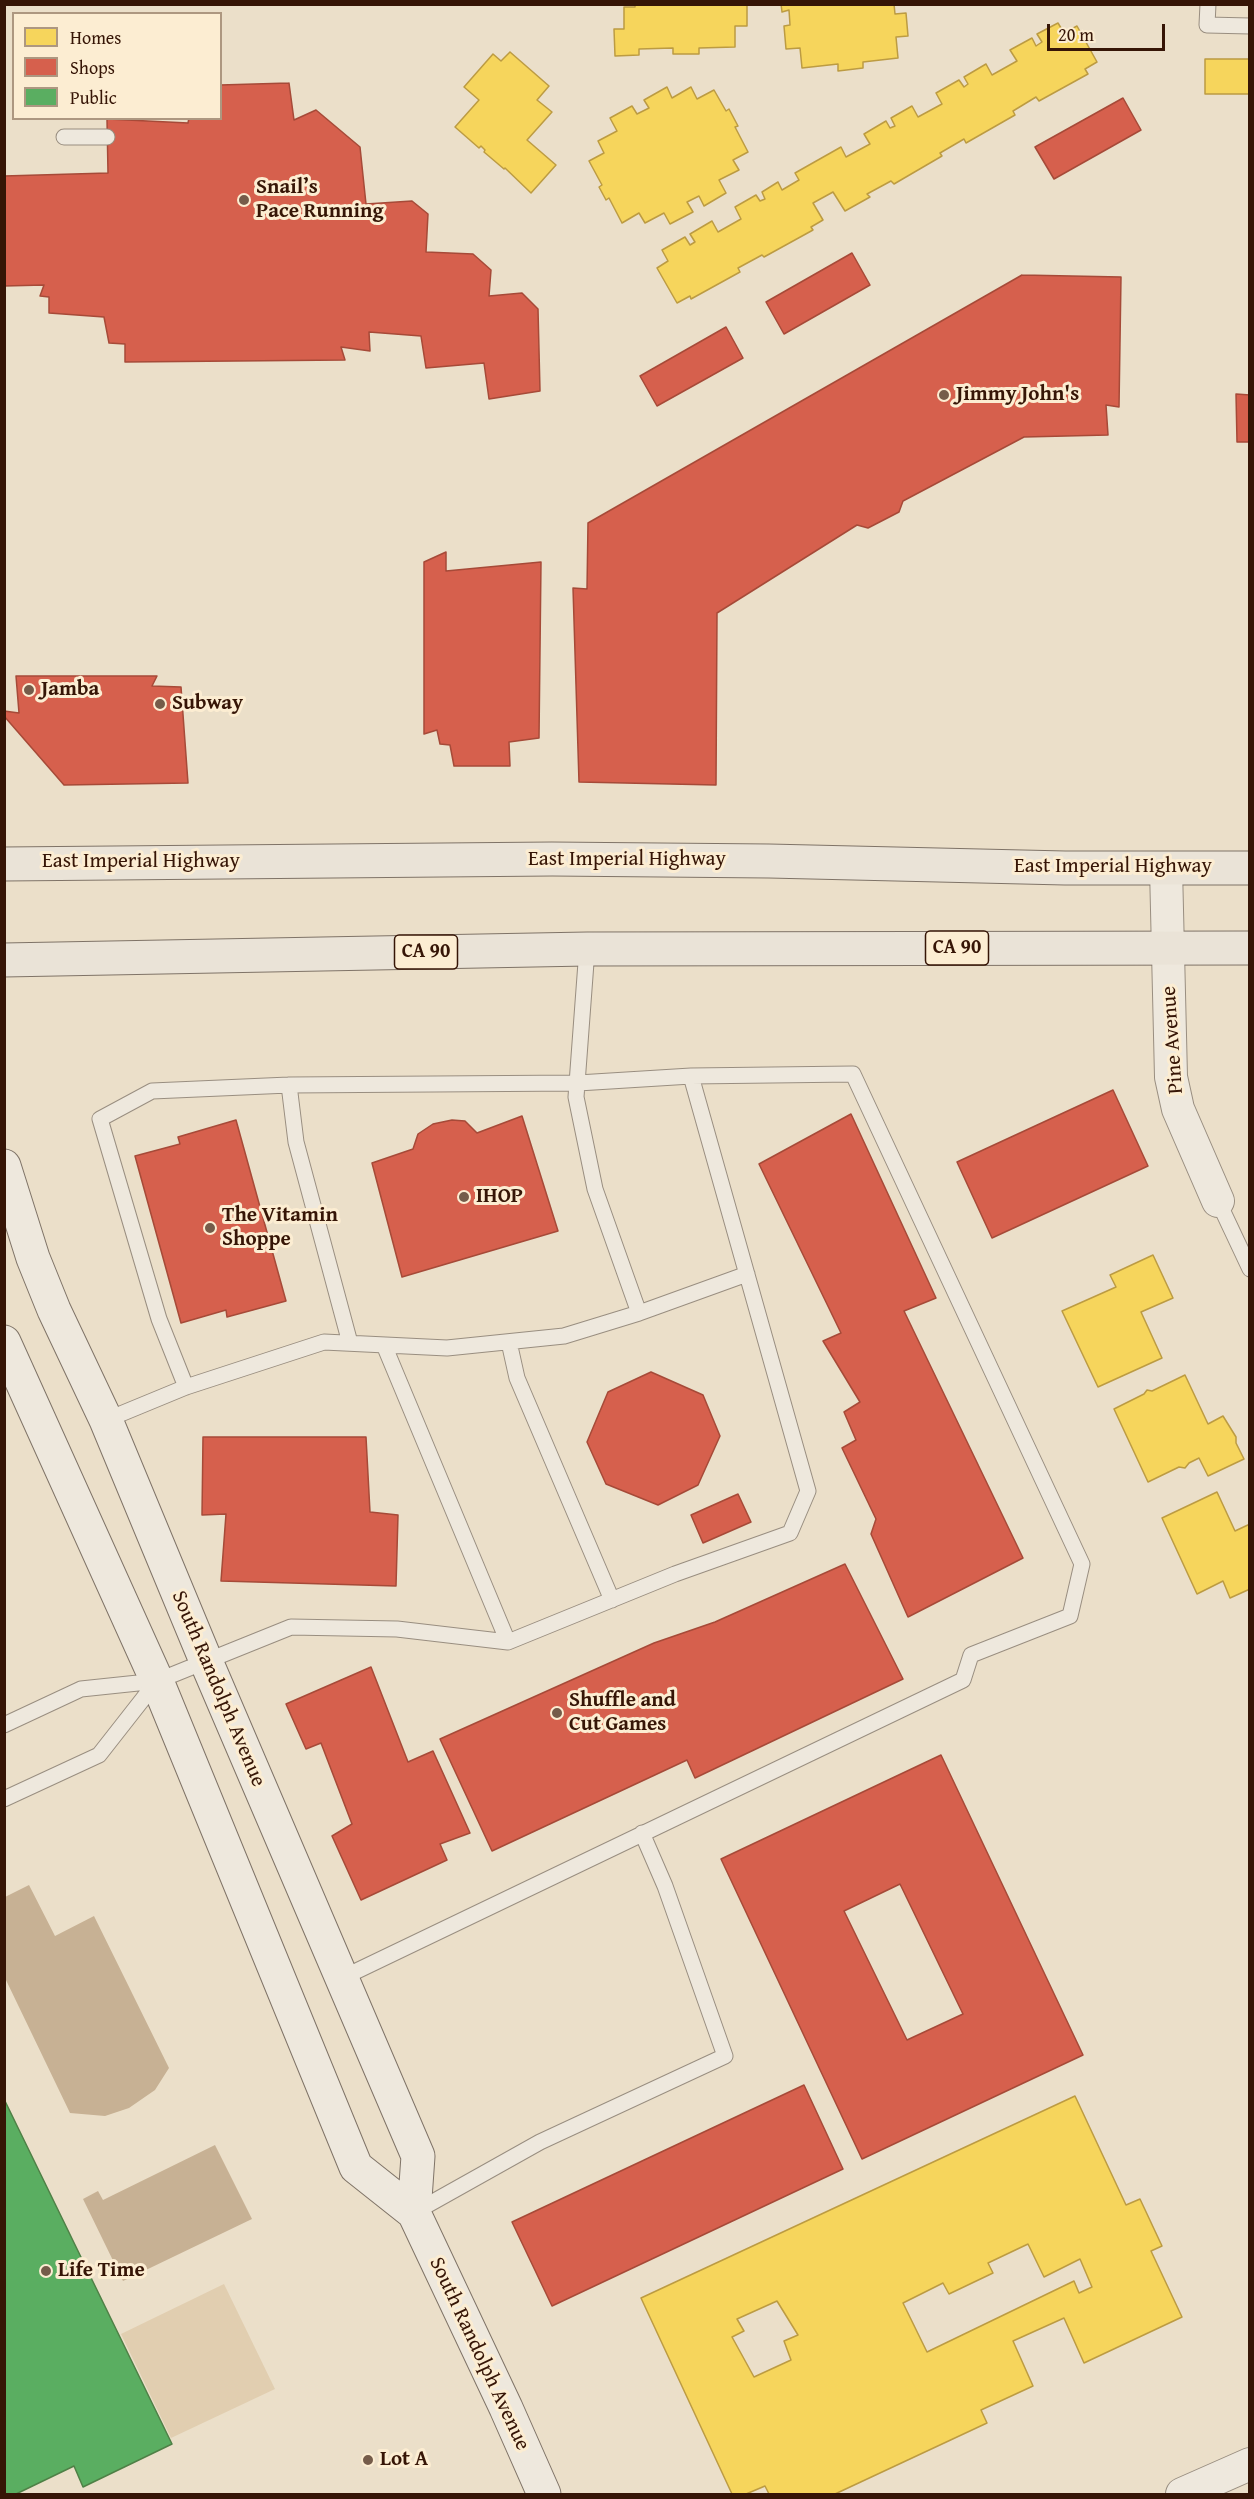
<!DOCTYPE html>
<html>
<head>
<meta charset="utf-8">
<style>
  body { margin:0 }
  #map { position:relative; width:1254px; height:2499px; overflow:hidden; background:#ebdfc9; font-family:"Gentium Book Plus",serif }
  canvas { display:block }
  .frame { position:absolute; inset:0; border:6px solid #361506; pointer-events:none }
  .legend { position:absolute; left:12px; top:12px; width:210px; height:108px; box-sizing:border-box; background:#fcedd2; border:2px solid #ad9780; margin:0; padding:8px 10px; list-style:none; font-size:18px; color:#361506 }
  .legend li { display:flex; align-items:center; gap:12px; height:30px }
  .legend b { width:30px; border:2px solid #ad9780 }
  .scale { position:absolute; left:1047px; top:24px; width:118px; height:27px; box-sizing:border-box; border:3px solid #361506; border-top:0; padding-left:8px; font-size:18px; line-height:21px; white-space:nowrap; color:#361506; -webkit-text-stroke:4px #fcedd2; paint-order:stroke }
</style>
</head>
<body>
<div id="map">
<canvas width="1254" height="2499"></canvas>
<div class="frame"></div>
<ul class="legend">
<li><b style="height:16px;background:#f6d55c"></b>Homes</li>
<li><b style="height:16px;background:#d6604d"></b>Shops</li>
<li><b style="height:16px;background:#5aae61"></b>Public</li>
</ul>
<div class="scale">20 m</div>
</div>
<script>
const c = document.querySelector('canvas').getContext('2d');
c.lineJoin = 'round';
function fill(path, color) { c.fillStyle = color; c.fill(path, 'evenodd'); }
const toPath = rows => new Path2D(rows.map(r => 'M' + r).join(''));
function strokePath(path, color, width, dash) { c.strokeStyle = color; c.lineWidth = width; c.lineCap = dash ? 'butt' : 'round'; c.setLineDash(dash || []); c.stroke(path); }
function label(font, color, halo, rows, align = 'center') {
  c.font = font + ' "Gentium Book Plus",serif'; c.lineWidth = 6; c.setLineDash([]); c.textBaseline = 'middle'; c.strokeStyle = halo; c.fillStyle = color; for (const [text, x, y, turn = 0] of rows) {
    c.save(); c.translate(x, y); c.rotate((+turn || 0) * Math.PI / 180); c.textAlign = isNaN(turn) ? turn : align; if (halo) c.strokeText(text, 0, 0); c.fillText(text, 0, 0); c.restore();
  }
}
fill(toPath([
  [224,2284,275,2389,171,2438,121,2334]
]), '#e1ceb0');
fill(toPath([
  [29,1885,55,1936,94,1916,169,2068,155,2090,129,2108,105,2116,70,2113,5,1978,5,1897],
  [215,2145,252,2219,123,2281,83,2199,98,2191,103,2200]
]), '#c7b194');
const homes = toPath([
  [635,4,747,4,747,26,735,26,735,47,699,48,699,54,673,54,673,48,639,49,639,55,615,56,614,29,624,29,624,7,635,7,635,4],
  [781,4,894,4,895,14,906,13,908,36,896,37,898,58,863,62,863,68,838,71,838,64,802,68,800,48,786,49,784,26,790,25,789,10,782,12,781,4],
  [1058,23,1064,33,1077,26,1097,62,1085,69,1088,74,1039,101,1036,97,1013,111,1015,115,966,143,964,139,940,153,942,156,894,184,891,181,867,194,870,197,845,211,833,192,813,203,823,220,811,227,813,230,764,257,762,255,738,268,740,272,691,299,690,296,677,303,657,268,668,261,662,250,685,237,690,245,695,242,690,234,712,221,718,232,741,219,735,207,756,195,760,201,765,199,762,192,778,182,782,190,799,180,795,173,841,147,846,157,870,144,864,134,886,121,890,128,895,126,891,118,912,106,918,117,942,104,936,93,959,80,964,87,968,84,964,77,986,64,992,75,1017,61,1010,50,1032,38,1036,46,1042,42,1037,34,1058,23],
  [510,52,549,86,537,100,552,112,527,140,556,165,531,193,505,168,504,169,484,152,485,150,481,146,479,148,455,127,479,100,464,87,493,54,501,61,510,52],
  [1205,59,1250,59,1250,94,1205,94,1205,59],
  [667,87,672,98,691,87,697,99,714,90,726,111,729,109,738,126,735,127,748,152,733,160,739,170,719,180,726,193,704,206,699,196,687,202,693,212,670,224,664,213,645,223,639,213,622,223,609,198,606,200,599,187,602,185,589,161,604,153,598,141,617,131,610,118,632,106,637,114,649,108,644,100,667,87],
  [1153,1255,1173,1298,1141,1312,1162,1358,1098,1387,1062,1311,1116,1287,1110,1275,1153,1255],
  [1185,1375,1208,1424,1223,1416,1236,1437,1236,1443,1244,1459,1208,1476,1199,1458,1189,1463,1185,1468,1179,1467,1148,1482,1114,1409,1144,1394,1147,1390,1152,1391,1185,1375],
  [1217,1492,1235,1531,1250,1524,1250,1589,1230,1598,1223,1581,1197,1594,1162,1518,1217,1492],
  [1075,2096,1126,2205,1140,2199,1162,2246,1151,2251,1182,2317,1084,2363,1064,2318,1013,2341,1033,2386,981,2410,987,2423,835,2494,769,2494,765,2486,746,2494,732,2494,641,2298,1075,2096],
  [1028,2244,1044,2277,1080,2259,1092,2287,1079,2293,1074,2281,927,2352,903,2303,943,2283,949,2294,993,2273,988,2263,1028,2244],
  [777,2301,798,2335,784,2341,791,2360,754,2377,732,2337,744,2331,737,2319,777,2301]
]);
fill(homes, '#f6d55c');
strokePath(homes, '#bc9b42', 1.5);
const shops = toPath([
  [289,83,294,120,316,110,360,147,366,204,412,201,428,214,426,252,473,254,491,270,489,296,522,293,538,309,540,391,489,399,484,363,426,368,421,336,369,332,370,351,341,347,345,360,125,362,125,344,109,343,104,317,49,313,49,297,40,296,44,285,4,286,4,176,108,173,107,119,188,123,189,118,220,118,220,85,289,83],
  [1123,98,1141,130,1054,179,1035,147,1123,98],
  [852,253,870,285,784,334,766,302,852,253],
  [1022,275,1121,277,1119,407,1106,405,1108,435,1024,437,903,501,899,512,868,528,857,525,717,613,716,785,579,782,573,588,587,589,588,523,1022,275],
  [726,327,743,358,657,406,640,376,726,327],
  [1236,394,1250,395,1250,442,1237,442,1236,394],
  [446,552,446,571,541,562,539,738,509,742,510,766,454,766,450,745,440,744,437,730,424,734,424,562,446,552],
  [16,676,157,676,152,686,181,687,188,783,64,785,4,716,4,711,19,713,16,676],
  [1113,1090,1148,1166,992,1238,957,1162,1113,1090],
  [851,1114,936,1298,904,1311,1023,1558,908,1617,871,1534,876,1519,842,1448,856,1440,844,1412,860,1402,823,1341,841,1333,759,1164,851,1114],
  [522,1116,558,1231,402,1277,372,1163,413,1149,418,1134,433,1124,452,1120,465,1121,477,1133,522,1116],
  [236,1120,286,1301,227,1317,226,1310,181,1323,135,1156,180,1144,178,1137,236,1120],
  [651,1372,703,1395,720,1436,698,1485,658,1505,606,1484,587,1442,608,1392,651,1372],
  [203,1437,366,1437,370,1512,398,1515,396,1586,221,1581,226,1514,202,1515,203,1437],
  [738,1494,751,1522,703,1543,691,1515,738,1494],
  [845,1564,903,1679,695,1778,687,1760,492,1851,440,1739,654,1643,715,1622,845,1564],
  [371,1667,408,1762,433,1751,470,1833,440,1844,447,1860,361,1900,332,1836,352,1824,321,1743,306,1749,286,1704,371,1667],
  [941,1755,1083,2055,862,2159,721,1859,941,1755],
  [900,1884,963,2014,907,2040,844,1911,900,1884],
  [804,2085,843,2169,552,2306,512,2222,804,2085]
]);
fill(shops, '#d6604d');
strokePath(shops, '#a64a38', 1.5);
const public = toPath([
  [4,2099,172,2444,83,2487,74,2466,16,2494,4,2494,4,2099]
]);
fill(public, '#5aae61');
strokePath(public, '#4f8046', 1.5);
const lane = toPath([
  [1208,4,1207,25,1250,26],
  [64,137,107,137],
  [587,949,576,1097,595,1189,639,1313],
  [289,1085,296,1142,350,1343],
  [1218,1201,1250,1269],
  [509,1342,517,1378,612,1600],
  [384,1345,508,1642],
  [186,1387,159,1319,100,1119,152,1091,289,1085,578,1083,691,1076,853,1074,1082,1564,1070,1616,971,1655,963,1680,342,1978],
  [106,1420,186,1387,324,1342,447,1348,564,1336,639,1313,747,1274],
  [4,1725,81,1689,157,1681,291,1627,397,1629,508,1642,675,1574,790,1533,808,1491,691,1076],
  [4,1799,99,1755,157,1681],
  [415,2212,540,2142,725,2056,665,1886,642,1833]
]);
const street = toPath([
  [1166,868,1171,1077,1178,1109,1218,1201],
  [1182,2494,1250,2464]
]);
const secondary = toPath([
  [4,1166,33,1258,54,1310,106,1420,206,1661,418,2156,414,2213],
  [4,1342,157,1681,356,2167,414,2213,506,2408,544,2494]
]);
const primary = toPath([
  [4,864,552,859,769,861,1065,868,1250,868],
  [4,960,587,949,1250,948]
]);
strokePath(lane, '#998e80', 17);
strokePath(street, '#998e80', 34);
strokePath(secondary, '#7f7367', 35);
strokePath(primary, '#7f7367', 35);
strokePath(lane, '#eee8dd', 15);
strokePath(street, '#eee8dd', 32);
strokePath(secondary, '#eee8dd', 33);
strokePath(primary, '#eae3d7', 33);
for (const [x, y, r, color] of [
  [244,200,6,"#755c4a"],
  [944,395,6,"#755c4a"],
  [29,690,6,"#755c4a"],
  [160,704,6,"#755c4a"],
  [464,1197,6,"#755c4a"],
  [210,1228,6,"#755c4a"],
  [557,1713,6,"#755c4a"],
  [46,2271,6,"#755c4a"],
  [368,2460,6,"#755c4a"]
]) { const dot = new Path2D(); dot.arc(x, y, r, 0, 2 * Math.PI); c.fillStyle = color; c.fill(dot); strokePath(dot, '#fcedd2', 2); }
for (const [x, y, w] of [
  [957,948,63],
  [426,952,63]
]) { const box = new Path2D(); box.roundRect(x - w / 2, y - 17, w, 34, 4.5); c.fillStyle = '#fcedd2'; c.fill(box); strokePath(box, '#361506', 1.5); }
label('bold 20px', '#361506', null, [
  ["CA 90",957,948],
  ["CA 90",426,952]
]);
label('bold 21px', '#361506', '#fcedd2', [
  ["Snail’s",256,188],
  ["Pace Running",256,212],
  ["Jimmy John's",956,395],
  ["Jamba",41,690],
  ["Subway",172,704],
  ["IHOP",476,1197],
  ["The Vitamin",222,1216],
  ["Shoppe",222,1240],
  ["Shuffle and",569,1701],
  ["Cut Games",569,1725],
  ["Life Time",58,2271],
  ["Lot A",380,2460]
], 'left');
label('21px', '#361506', '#fcedd2', [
  ["East Imperial Highway",627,860],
  ["East Imperial Highway",141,862],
  ["East Imperial Highway",1113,867],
  ["Pine Avenue",1173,1040,-94],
  ["South Randolph Avenue",218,1689,67],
  ["South Randolph Avenue",479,2354,65]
]);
</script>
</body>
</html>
